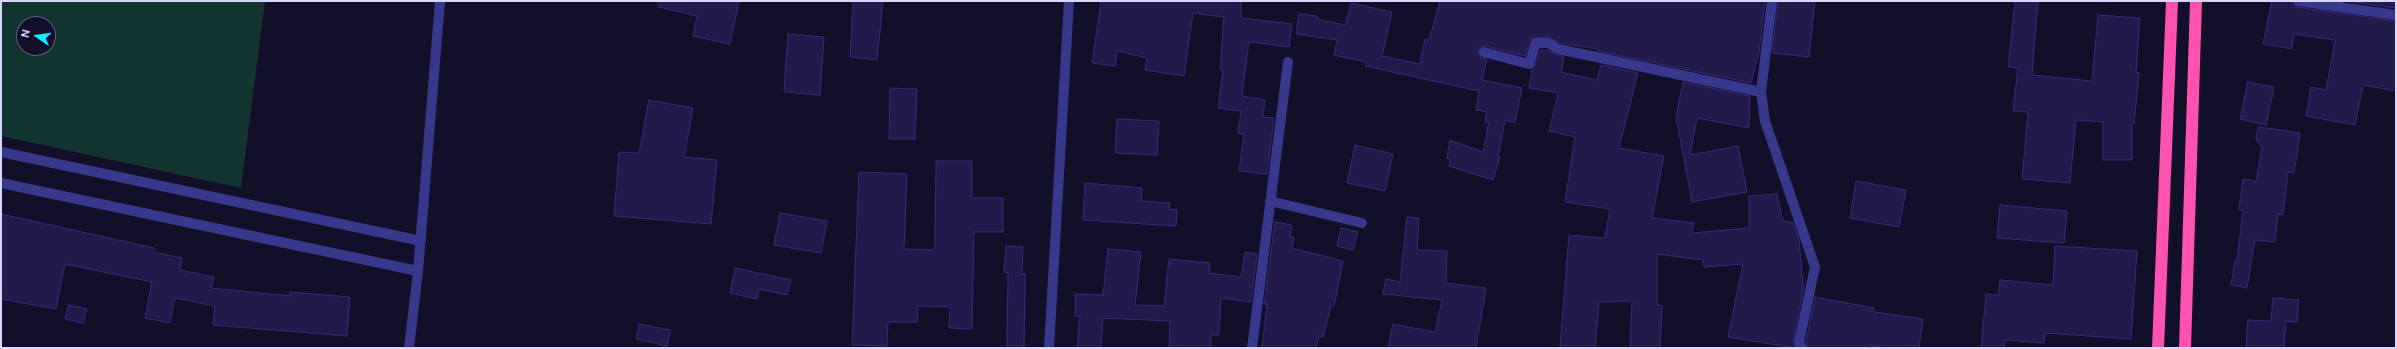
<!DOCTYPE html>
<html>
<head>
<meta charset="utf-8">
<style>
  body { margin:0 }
  #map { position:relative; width:2397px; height:349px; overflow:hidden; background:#120f29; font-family:"DM Sans",sans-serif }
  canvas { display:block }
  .frame { position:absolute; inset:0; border:2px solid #dad7ff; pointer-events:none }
  .north { position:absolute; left:16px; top:16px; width:40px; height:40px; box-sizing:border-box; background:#120f29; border:1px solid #625f7f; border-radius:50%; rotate:283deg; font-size:11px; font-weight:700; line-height:16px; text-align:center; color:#dad7ff }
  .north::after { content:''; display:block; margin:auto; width:14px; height:18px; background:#03f3ff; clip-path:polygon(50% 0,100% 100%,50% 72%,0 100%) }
</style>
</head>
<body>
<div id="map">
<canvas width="2397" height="349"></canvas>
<div class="frame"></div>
<div class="north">N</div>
</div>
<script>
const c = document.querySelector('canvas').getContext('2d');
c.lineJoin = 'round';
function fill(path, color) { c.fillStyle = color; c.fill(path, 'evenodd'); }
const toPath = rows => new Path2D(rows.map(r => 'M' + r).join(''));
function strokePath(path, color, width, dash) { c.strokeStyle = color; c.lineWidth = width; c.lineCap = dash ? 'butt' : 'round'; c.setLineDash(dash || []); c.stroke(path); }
fill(toPath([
  [1,1,265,1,241,188,1,136],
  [24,24,48,24,48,48,24,48]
]), '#113431');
const building = toPath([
  [659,1,739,1,730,44,693,36,697,16,659,7,659,1],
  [853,1,883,1,877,60,850,57,853,1],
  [1101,1,1241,1,1241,18,1292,24,1289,47,1249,42,1242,96,1265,100,1263,117,1274,118,1267,174,1239,171,1244,134,1238,133,1241,111,1218,108,1223,70,1220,70,1224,17,1193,13,1184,76,1145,70,1147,58,1117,51,1115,66,1092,63,1101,1],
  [1440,1,1765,1,1759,52,1751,83,1597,51,1597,49,1560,43,1548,37,1532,38,1525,56,1486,46,1480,47,1478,54,1487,59,1482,80,1522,88,1515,123,1505,120,1498,157,1500,157,1493,180,1449,166,1450,160,1447,158,1450,140,1483,152,1489,122,1485,122,1487,112,1476,110,1479,91,1365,66,1366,62,1334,55,1337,40,1296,34,1299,14,1317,16,1317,19,1345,25,1351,3,1392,12,1382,56,1420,64,1425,39,1429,40,1440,1],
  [1778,1,1815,1,1809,57,1772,53,1778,1],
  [2015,1,2038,1,2032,75,2092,81,2098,15,2140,18,2136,72,2139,73,2134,124,2132,124,2132,160,2103,160,2103,122,2076,120,2070,183,2022,179,2028,112,2013,111,2018,68,2008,67,2015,1],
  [2272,1,2292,1,2297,7,2396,21,2396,91,2363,85,2355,125,2306,116,2311,87,2326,90,2335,40,2294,34,2292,49,2263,44,2272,1],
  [2344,1,2396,1,2396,8,2344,1],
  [788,34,824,37,820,95,784,92,788,34],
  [1541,50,1546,50,1564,57,1561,72,1597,80,1601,65,1638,73,1619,148,1664,156,1652,218,1694,223,1692,233,1749,228,1749,196,1777,194,1783,221,1793,223,1799,239,1803,286,1804,286,1793,341,1795,348,1728,337,1743,264,1704,267,1703,260,1657,254,1657,305,1662,306,1660,348,1630,348,1632,301,1599,302,1595,348,1560,348,1569,235,1605,238,1610,209,1565,202,1575,137,1549,131,1558,93,1529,88,1532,70,1541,50],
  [1683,82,1750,96,1749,128,1697,118,1690,155,1738,146,1747,192,1692,202,1676,117,1683,82],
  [2248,82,2274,87,2266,125,2240,119,2248,82],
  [890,88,917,89,915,139,889,139,890,88],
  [649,100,693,108,684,157,717,160,711,224,614,216,619,152,639,153,649,100],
  [1117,119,1159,121,1157,155,1115,153,1117,119],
  [2259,127,2300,133,2294,173,2288,172,2283,215,2278,214,2275,242,2255,240,2247,288,2231,285,2235,260,2237,261,2243,210,2239,210,2243,179,2256,181,2262,147,2257,142,2256,136,2259,127],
  [1355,145,1393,154,1385,191,1347,183,1355,145],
  [936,161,972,161,972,198,1003,198,1003,232,974,232,972,329,949,328,950,307,918,306,917,322,888,322,887,346,852,345,859,172,907,174,904,249,935,250,936,161],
  [1856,181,1906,190,1899,227,1850,218,1856,181],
  [1085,183,1142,188,1141,201,1170,203,1169,209,1177,210,1176,226,1083,220,1085,183],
  [2000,205,2067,211,2064,243,1997,238,2000,205],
  [780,213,827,221,821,253,774,245,780,213],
  [1,214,154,248,154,252,182,258,180,270,214,277,211,288,290,296,290,292,350,297,347,336,213,325,215,306,175,298,170,323,145,318,152,282,65,264,56,309,1,299,1,214],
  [1407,217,1419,218,1417,250,1447,251,1446,283,1486,288,1476,348,1388,348,1393,324,1435,332,1442,300,1383,294,1386,279,1400,282,1407,217],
  [1275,222,1292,225,1290,237,1294,237,1292,248,1343,261,1334,306,1331,306,1323,337,1319,336,1316,348,1262,348,1267,304,1264,304,1275,222],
  [1341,228,1358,232,1353,250,1337,246,1341,228],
  [1006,246,1023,247,1022,274,1025,274,1024,348,1007,348,1008,273,1004,272,1006,246],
  [2055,246,2137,251,2131,339,2045,333,2044,343,2005,340,2004,348,1981,348,1986,294,1999,295,2000,280,2053,285,2055,246],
  [1108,249,1141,252,1135,305,1164,306,1169,259,1210,263,1209,273,1241,277,1245,252,1257,254,1251,302,1221,298,1219,335,1211,335,1211,348,1169,348,1170,321,1103,318,1101,348,1077,348,1080,316,1075,316,1075,294,1103,295,1108,249],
  [735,268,791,280,787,295,759,289,757,299,730,293,735,268],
  [1815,297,1874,308,1874,312,1923,319,1919,348,1886,348,1867,345,1866,348,1808,348,1806,341,1815,297],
  [2273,298,2299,300,2297,322,2286,321,2284,348,2246,348,2248,320,2271,321,2273,298],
  [69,305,87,309,83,323,65,319,69,305],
  [639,324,670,330,667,346,636,339,639,324]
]);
fill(building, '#211a4b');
strokePath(building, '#362a79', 1);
strokePath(toPath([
  [1772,1,1761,92,1765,121,1815,267,1799,342,1802,348],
  [2298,1,2396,15],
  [1484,52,1529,64,1536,43,1548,43,1558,49,1761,92],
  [1,152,421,241],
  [1,183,418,271],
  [1270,201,1362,223],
  [409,348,418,271,440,1],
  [1049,348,1069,1],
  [1252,348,1288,62]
]), '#37388b', 10);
strokePath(toPath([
  [2158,348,2172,1],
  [2185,348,2196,1]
]), '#ff52ae', 12);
</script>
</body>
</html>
